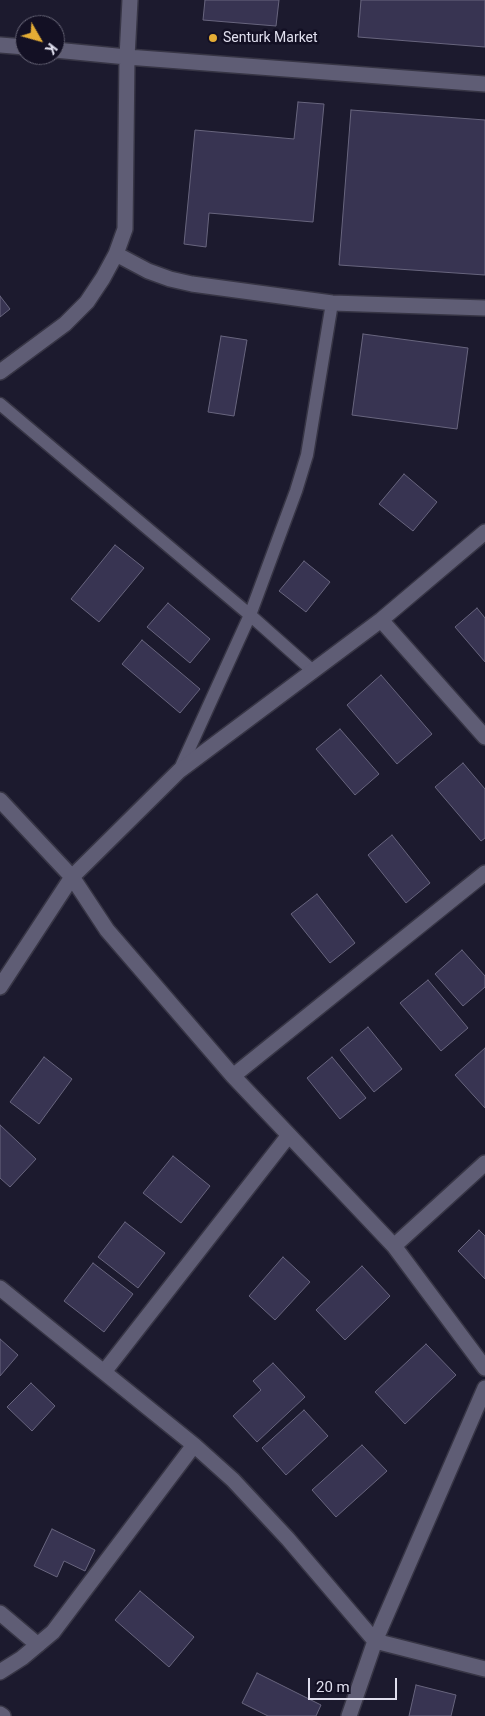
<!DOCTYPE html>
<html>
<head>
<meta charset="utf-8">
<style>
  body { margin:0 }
  #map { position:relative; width:485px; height:1716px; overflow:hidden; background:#1c1a2e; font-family:Roboto,sans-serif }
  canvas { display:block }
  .north { position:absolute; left:15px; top:15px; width:50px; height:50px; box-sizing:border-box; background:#131024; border:1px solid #656375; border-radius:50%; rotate:128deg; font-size:14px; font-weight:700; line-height:20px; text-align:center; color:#e0dfee }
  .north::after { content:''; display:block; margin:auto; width:18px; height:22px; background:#e5ad35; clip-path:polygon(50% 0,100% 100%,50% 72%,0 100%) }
  .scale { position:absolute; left:308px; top:1678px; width:89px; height:22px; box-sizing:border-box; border:2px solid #e0dfee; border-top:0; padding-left:6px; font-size:15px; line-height:18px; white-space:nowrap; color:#e0dfee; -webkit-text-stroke:4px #131024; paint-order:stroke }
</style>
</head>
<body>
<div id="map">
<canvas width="485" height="1716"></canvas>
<div class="north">K</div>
<div class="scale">20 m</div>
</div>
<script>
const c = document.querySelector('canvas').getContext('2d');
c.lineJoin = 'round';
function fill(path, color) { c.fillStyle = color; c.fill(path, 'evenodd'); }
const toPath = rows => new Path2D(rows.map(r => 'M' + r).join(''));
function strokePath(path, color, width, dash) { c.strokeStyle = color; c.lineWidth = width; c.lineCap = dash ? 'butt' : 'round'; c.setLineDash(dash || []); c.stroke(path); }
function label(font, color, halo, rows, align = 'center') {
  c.font = font + ' Roboto,sans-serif'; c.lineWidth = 5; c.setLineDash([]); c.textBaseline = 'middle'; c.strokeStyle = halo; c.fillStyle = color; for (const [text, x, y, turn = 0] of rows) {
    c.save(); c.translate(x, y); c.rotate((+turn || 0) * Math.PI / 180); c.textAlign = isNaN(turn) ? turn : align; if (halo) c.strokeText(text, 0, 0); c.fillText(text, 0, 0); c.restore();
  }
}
const building = toPath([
  [205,0,279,0,276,26,203,20,205,0],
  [361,0,485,0,485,47,358,37,361,0],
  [298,102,324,104,313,222,209,213,206,247,184,244,195,130,294,139,298,102],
  [351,110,485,120,485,275,339,265,351,110],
  [0,296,10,309,0,317,0,296],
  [363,334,468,348,457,429,352,415,363,334],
  [221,336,247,340,234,416,208,412,221,336],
  [404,474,437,502,413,531,379,504,404,474],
  [115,545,144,568,99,622,71,599,115,545],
  [304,561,330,582,306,612,279,591,304,561],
  [168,603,210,639,190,663,147,627,168,603],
  [477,608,485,618,485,662,455,627,477,608],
  [142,640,200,689,180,713,122,664,142,640],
  [381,675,432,734,397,764,347,705,381,675],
  [340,729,379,774,355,795,316,749,340,729],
  [463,763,485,789,485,838,481,841,435,787,463,763],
  [392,835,430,883,406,903,368,855,392,835],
  [317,894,355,943,330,963,291,914,317,894],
  [462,950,485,976,485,987,463,1006,435,974,462,950],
  [428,980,468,1028,441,1051,400,1003,428,980],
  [368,1027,402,1069,374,1092,340,1050,368,1027],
  [485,1048,485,1108,455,1075,485,1048],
  [44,1057,72,1079,39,1124,10,1102,44,1057],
  [332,1057,366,1098,340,1119,307,1078,332,1057],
  [0,1125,36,1159,10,1187,0,1178,0,1125],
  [173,1156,210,1186,181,1223,143,1193,173,1156],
  [125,1222,165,1253,138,1288,98,1257,125,1222],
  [479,1230,485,1236,485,1279,458,1251,479,1230],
  [283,1257,310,1282,275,1320,249,1296,283,1257],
  [93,1263,133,1294,104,1332,64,1301,93,1263],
  [362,1266,390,1296,345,1340,316,1310,362,1266],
  [0,1339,18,1355,0,1376,0,1339],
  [426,1344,456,1375,405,1424,375,1392,426,1344],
  [273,1363,305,1397,257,1442,233,1416,261,1390,253,1381,273,1363],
  [31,1383,55,1406,32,1431,7,1407,31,1383],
  [304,1410,328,1436,286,1475,262,1448,304,1410],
  [362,1445,387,1471,336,1517,312,1490,362,1445],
  [52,1529,95,1550,85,1571,64,1561,57,1577,34,1566,52,1529],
  [140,1591,194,1637,169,1667,115,1620,140,1591],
  [257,1673,321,1705,316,1716,268,1716,242,1703,257,1673],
  [416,1685,456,1695,451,1716,409,1716,416,1685]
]);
fill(building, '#383452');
strokePath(building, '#68657e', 1);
const service = toPath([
  [0,404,250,615,313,671],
  [179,771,250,615,296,491,307,455,332,303]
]);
const minor = toPath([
  [0,45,25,47],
  [55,50,127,57,485,84],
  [116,254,148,271,170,279,192,284,332,303,485,308],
  [0,372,65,324,87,302,103,278,116,254,125,229,127,57,130,0],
  [381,620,485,737],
  [0,800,72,877,107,930,233,1076,394,1246,485,1368],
  [0,987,72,877,179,771,381,620,485,532],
  [233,1076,485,873],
  [394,1246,485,1163],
  [0,1288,194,1445,233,1480,288,1539,375,1641,485,1669],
  [104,1372,289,1135],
  [0,1613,38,1645],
  [0,1672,22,1658,53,1632,194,1445],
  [0,1714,3,1716],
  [349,1716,375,1641,485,1388]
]);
strokePath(service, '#373545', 15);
strokePath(minor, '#373545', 18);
strokePath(service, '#5f5d75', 12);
strokePath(minor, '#5f5d75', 15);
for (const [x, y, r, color] of [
  [213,38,5,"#e5ad35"]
]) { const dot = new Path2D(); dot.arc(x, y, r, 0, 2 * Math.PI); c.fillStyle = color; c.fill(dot); strokePath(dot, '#131024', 2); }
label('14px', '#e0dfee', '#131024', [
  ["Senturk Market",223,38]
], 'left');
</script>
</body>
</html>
